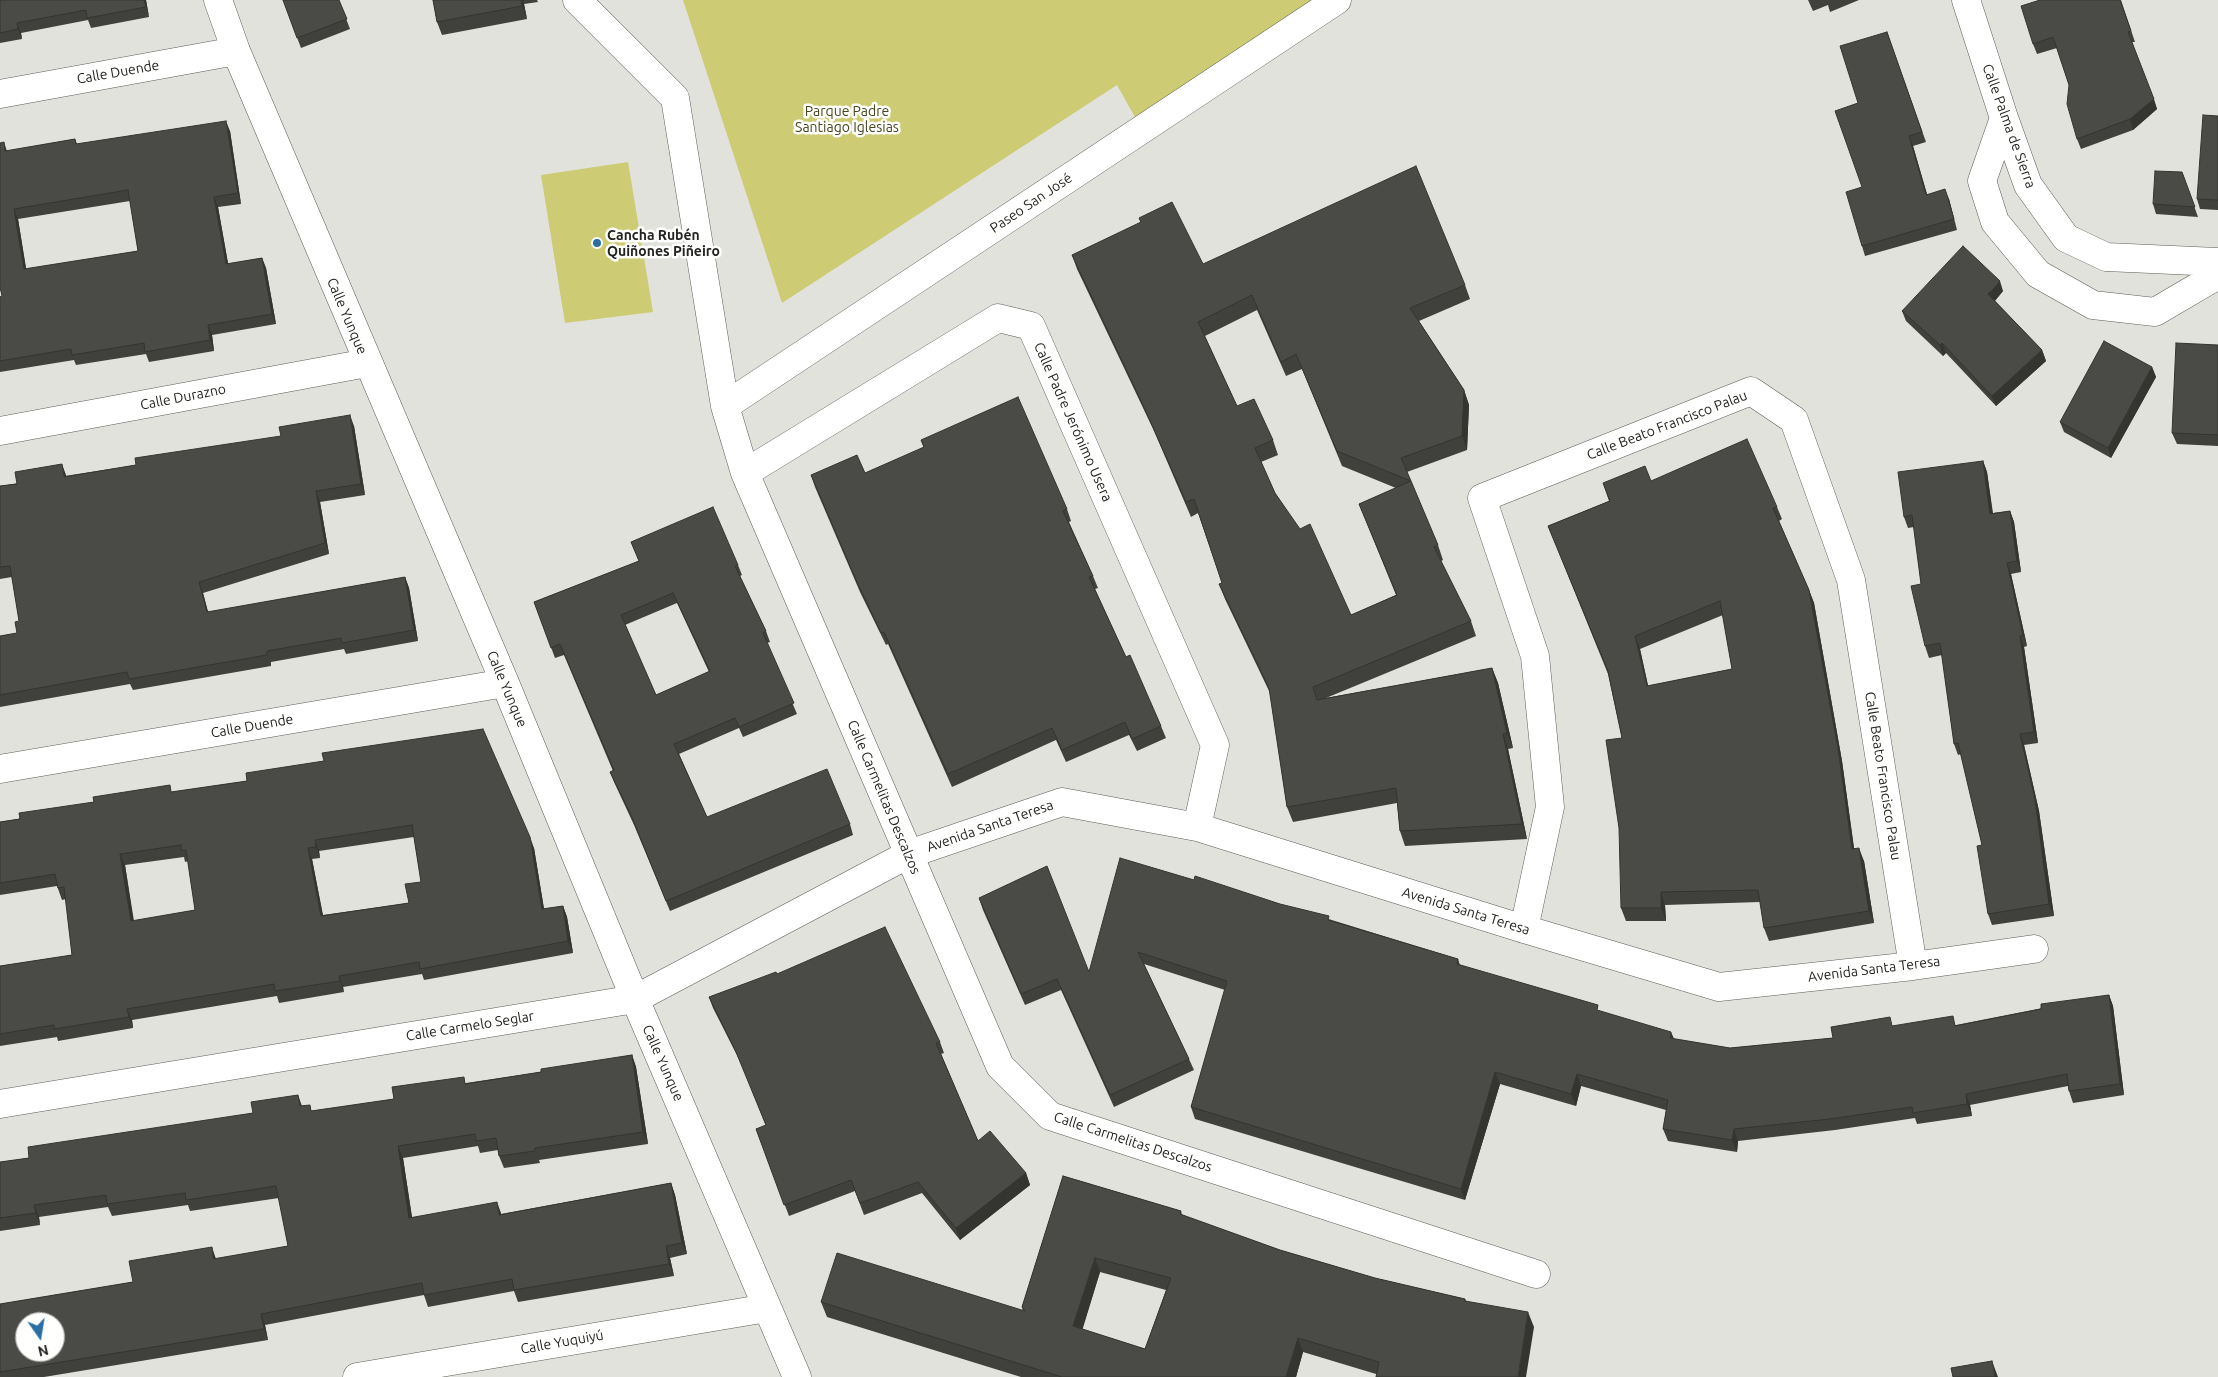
<!DOCTYPE html>
<html>
<head>
<meta charset="utf-8">
<style>
  body { margin:0 }
  #map { position:relative; width:2218px; height:1377px; overflow:hidden; background:#e2e2dd; font-family:Ubuntu,sans-serif }
  canvas { display:block }
  .north { position:absolute; left:15px; top:1312px; width:50px; height:50px; box-sizing:border-box; background:#fffffe; border:1px solid #a7a7a6; border-radius:50%; rotate:167deg; font-size:14px; font-weight:700; line-height:20px; text-align:center; color:#232321 }
  .north::after { content:''; display:block; margin:auto; width:18px; height:22px; background:#2a6ea3; clip-path:polygon(50% 0,100% 100%,50% 72%,0 100%) }
</style>
</head>
<body>
<div id="map">
<canvas width="2218" height="1377"></canvas>
<div class="north">N</div>
</div>
<script>
const c = document.querySelector('canvas').getContext('2d');
c.lineJoin = 'round';
function fill(path, color) { c.fillStyle = color; c.fill(path, 'evenodd'); }
const toPath = rows => new Path2D(rows.map(r => 'M' + r).join(''));
function strokePath(path, color, width, dash) { c.strokeStyle = color; c.lineWidth = width; c.lineCap = dash ? 'butt' : 'round'; c.setLineDash(dash || []); c.stroke(path); }
function label(font, color, halo, rows, align = 'center') {
  c.font = font + ' Ubuntu,sans-serif'; c.lineWidth = 5; c.setLineDash([]); c.textBaseline = 'middle'; c.strokeStyle = halo; c.fillStyle = color; for (const [text, x, y, turn = 0] of rows) {
    c.save(); c.translate(x, y); c.rotate((+turn || 0) * Math.PI / 180); c.textAlign = isNaN(turn) ? turn : align; if (halo) c.strokeText(text, 0, 0); c.fillText(text, 0, 0); c.restore();
  }
}
fill(toPath([
  [683,0,1317,0,1136,119,1117,85,782,303],
  [628,162,653,312,565,323,541,175]
]), '#cdcb73');
const minor = toPath([
  [218,0,236,51,505,683,635,999,797,1377],
  [577,0,675,98,725,406,745,473,1000,1066,1050,1116,1536,1274],
  [1966,0,2004,118,2028,185,2066,238,2106,257,2218,262],
  [0,94,236,51],
  [2004,118,1982,181,1995,222,2038,274,2093,305,2155,312,2218,275],
  [725,406,1337,0],
  [0,431,367,363],
  [745,473,998,318,1031,326,1215,745,1197,827],
  [0,769,505,683],
  [1524,929,1550,807,1535,656,1482,498,1751,391,1794,420,1851,580,1913,966],
  [0,1104,635,999,909,854,1062,802,1197,827,1524,929,1719,987,1913,966,2034,949],
  [357,1377,767,1308]
]);
strokePath(minor, '#5d5d59', 29);
strokePath(minor, '#fff', 28);
fill(toPath([
  [0,0,146,0,149,17,91,28,88,20,21,33,22,39,0,43],
  [283,0,339,0,350,29,301,48],
  [433,0,537,0,538,2,524,4,527,19,442,35,437,22],
  [1808,0,1859,0,1830,12,1828,5,1813,11],
  [2121,0,2135,42,2132,42,2157,109,2133,130,2081,149,2077,139,2069,85,2057,48,2037,54,2033,44],
  [1887,32,1926,142,1913,146,1927,194,1949,199,1957,230,1865,256,1862,246,1862,187,1858,103],
  [2218,116,2218,210,2200,209,2197,199],
  [230,131,241,204,218,207,228,264,262,258,266,268,276,324,212,335,214,351,149,362,146,354,76,365,74,360,0,372,0,297,2,296,4,142,7,151,75,139,77,144],
  [130,201,138,251,26,269,18,219],
  [2182,172,2198,217,2156,214,2153,204],
  [1139,218,1203,264,1465,285,1470,299,1419,321,1464,390,1469,405,1467,450,1407,472,1438,545,1443,560,1441,561,1471,621,1476,636,1326,698,1492,668,1498,683,1513,748,1508,749,1527,839,1405,846,1400,831,1397,803,1293,822,1287,807,1270,693,1225,599,1219,584,1222,583,1198,513,1191,517,1154,431,1077,269,1072,255,1141,223],
  [1257,310,1286,376,1302,369,1342,466,1396,488,1359,504,1396,595,1351,615,1275,493,1261,462,1278,455,1273,440,1237,406,1205,336],
  [2003,291,1995,301,2042,350,2046,361,1996,406,1946,353,1943,356,1906,321,1902,311],
  [2218,345,2218,446,2177,444,2172,433],
  [2152,367,2156,377,2111,458,2064,432,2060,422],
  [354,426,365,495,320,502,329,554,203,593,208,612,405,577,409,588,418,641,346,654,344,649,271,662,271,666,133,690,130,684,0,707,0,636,17,633,19,621,12,577,0,579,0,486,136,465],
  [921,440,1067,509,1071,521,1069,522,1093,576,1098,588,1095,589,1126,657,1161,726,1166,738,1137,751,1129,735,1066,762,1056,740,952,787,888,644,886,645,860,592,815,487,811,475,865,473,924,448],
  [1983,461,1987,472,1993,513,2010,511,2014,522,2021,572,2011,574,2027,646,2024,647,2038,743,2024,745,2039,811,2054,916,1992,925,1988,914,1982,845,1961,754,1958,755,1954,744,1942,655,1929,658,1925,646,1921,584,1914,527,1908,528,1904,517],
  [1651,481,1777,507,1782,519,1779,521,1809,590,1814,603,1842,761,1854,849,1864,861,1874,923,1769,941,1764,928,1760,902,1665,905,1666,921,1626,921,1621,908,1622,738,1608,674,1548,526,1609,501,1603,483],
  [1723,615,1732,669,1648,686,1640,649],
  [631,542,738,565,742,575,740,576,766,631,770,642,767,643,797,714,743,737,739,728,679,754,707,817,850,824,853,835,670,911,634,825,614,782,610,772,613,771,564,655,555,658,534,602,639,561],
  [677,603,709,672,656,695,625,625],
  [247,781,534,848,544,909,563,906,567,917,573,953,424,980,422,974,343,987,344,992,279,1003,277,996,132,1020,133,1028,58,1041,57,1037,0,1046,0,966,72,955,66,899,62,900,57,886,0,895,0,822,172,792],
  [414,837,421,882,409,903,323,915,312,859,320,858,319,851],
  [184,857,185,862,188,861,195,910,134,921,125,865],
  [1194,880,1280,904,1458,959,1460,965,1600,1011,1674,1039,1730,1048,1833,1038,1893,1026,1956,1025,2109,995,2113,1006,2124,1095,2073,1103,2069,1091,2068,1086,1970,1105,1972,1116,1917,1124,1915,1118,1835,1130,1738,1141,1737,1152,1668,1141,1663,1129,1666,1110,1581,1086,1576,1106,1500,1084,1465,1200,1195,1119,1191,1107,1225,990,1144,964,1189,1059,1194,1070,1114,1107,1061,990,1025,1005,983,910,979,898,1089,972],
  [777,974,940,1042,944,1053,941,1054,978,1141,1026,1173,1030,1185,960,1240,922,1193,864,1215,855,1191,789,1216,756,1129,766,1126,741,1063,713,1008,709,997],
  [632,1055,636,1067,648,1144,539,1160,540,1163,504,1168,499,1156,498,1150,480,1153,478,1146,403,1158,412,1218,501,1214,671,1183,675,1195,687,1254,670,1258,674,1276,518,1302,514,1291,428,1307,424,1295,265,1325,268,1340,44,1377,0,1377,0,1304,133,1282,216,1259,288,1246,279,1198,190,1211,188,1205,112,1216,108,1207,39,1217,40,1225,0,1231,0,1162,29,1158,253,1113,298,1095,302,1106,312,1111,394,1099,466,1083,541,1072],
  [1063,1176,1181,1211,1182,1215,1280,1250,1375,1278,1465,1299,1466,1301,1534,1327,1376,1374,1303,1352,1296,1377,1021,1377,827,1317,821,1302,1023,1311,1022,1307],
  [1100,1272,1166,1290,1145,1349,1082,1329]
]), '#40403c');
fill(toPath([
  [144,0,146,0,149,17,146,7],
  [521,0,523,0,524,4,527,19,522,6],
  [17,23,21,33,22,39,18,29],
  [2154,99,2157,109,2133,130,2130,119],
  [226,121,230,131,241,204,238,193],
  [1909,136,1913,146,1930,205,1926,195],
  [1945,189,1949,199,1957,230,1954,219],
  [214,197,218,207,230,274,226,264],
  [14,209,18,219,28,280,24,269],
  [262,258,266,268,276,324,272,314],
  [2000,281,2003,291,1992,304,1988,294],
  [208,325,212,335,214,351,210,340],
  [1942,343,1946,353,1943,356,1940,345],
  [2042,350,2046,361,1996,406,1992,396],
  [2152,367,2156,377,2111,458,2108,448],
  [1464,390,1469,405,1467,450,1462,436],
  [350,415,354,426,365,495,361,484],
  [1983,461,1987,472,1994,525,1990,514],
  [62,464,66,475,68,488,64,477],
  [316,491,320,502,329,554,325,543],
  [2010,511,2014,522,2021,572,2017,561],
  [2007,563,2011,574,2027,646,2023,635],
  [405,577,409,588,418,641,414,630],
  [199,582,203,593,211,623,207,612],
  [1809,590,1814,603,1842,761,1856,862,1852,849],
  [1635,636,1640,649,1651,699,1647,686],
  [2020,636,2024,647,2038,743,2034,732],
  [1492,668,1498,683,1513,748,1507,733],
  [1503,734,1508,749,1527,839,1522,824],
  [2020,734,2024,745,2039,811,2054,916,2049,904],
  [530,837,534,848,546,921,542,909],
  [315,840,319,851,320,858,316,847],
  [308,848,312,859,325,927,321,916],
  [1859,848,1864,861,1874,923,1869,911],
  [120,854,125,865,135,932,131,921],
  [1661,892,1665,905,1666,921,1661,908],
  [563,906,567,917,573,953,568,941],
  [339,976,343,987,344,992,340,981],
  [2109,995,2113,1006,2124,1095,2120,1084],
  [127,1009,132,1020,133,1028,129,1017],
  [1671,1032,1676,1043,1670,1038],
  [632,1055,636,1067,648,1144,643,1132],
  [1495,1072,1500,1084,1465,1200,1461,1189],
  [1577,1074,1581,1086,1576,1106,1571,1094],
  [1966,1094,1970,1105,1972,1116,1967,1104],
  [1734,1129,1738,1141,1737,1152,1732,1140],
  [398,1146,403,1158,414,1230,409,1218],
  [1026,1173,1030,1185,960,1240,956,1228],
  [671,1183,675,1195,687,1254,682,1243],
  [497,1202,501,1213,503,1227,499,1215],
  [34,1205,39,1217,40,1225,36,1213],
  [666,1246,670,1258,674,1276,669,1264],
  [212,1247,216,1259,213,1259],
  [1095,1258,1100,1272,1079,1341,1073,1326],
  [1528,1312,1534,1327,1526,1377,1518,1377],
  [261,1314,265,1325,268,1340,264,1329],
  [1298,1338,1303,1352,1296,1377,1286,1377],
  [1992,1361,1998,1377,1995,1377]
]), '#343431');
const building = toPath([
  [0,0,144,0,146,7,87,18,86,10,17,23,18,29,0,33,0,0],
  [283,0,339,0,347,19,297,38,283,0],
  [433,0,521,0,522,6,437,22,433,0],
  [2040,0,2120,0,2131,31,2128,32,2154,99,2130,119,2077,139,2067,104,2069,85,2053,37,2033,44,2021,6,2040,0],
  [1887,32,1922,132,1909,136,1926,195,1945,189,1954,219,1862,246,1846,192,1862,187,1835,111,1858,103,1840,46,1887,32],
  [2203,115,2218,116,2218,200,2197,199,2203,115],
  [226,121,238,193,214,197,226,264,262,258,272,314,208,325,210,340,145,352,144,343,72,355,71,349,0,361,0,297,2,296,0,287,0,143,4,142,5,151,75,139,76,144,226,121],
  [128,190,138,251,24,269,14,209,128,190],
  [1416,166,1465,285,1410,308,1464,390,1462,436,1401,458,1411,481,1337,451,1296,354,1281,362,1252,295,1198,322,1237,406,1254,399,1273,440,1255,448,1275,493,1300,529,1310,524,1351,615,1397,595,1359,504,1411,481,1438,545,1434,547,1471,621,1313,687,1317,700,1492,668,1507,733,1503,734,1522,824,1400,831,1396,788,1287,807,1269,688,1219,584,1222,583,1194,499,1186,502,1148,416,1072,255,1141,222,1139,218,1172,202,1203,264,1416,166],
  [2155,171,2182,172,2195,207,2153,204,2155,171],
  [1963,246,2000,281,1988,294,2042,350,1992,396,1942,343,1940,345,1902,311,1963,246],
  [2104,341,2152,367,2108,448,2060,422,2104,341],
  [2176,343,2218,345,2218,435,2172,433,2176,343],
  [1018,397,1067,509,1063,511,1093,576,1089,577,1126,657,1130,655,1161,726,1132,739,1125,722,1062,750,1052,728,948,774,884,632,881,633,856,580,811,475,857,455,865,473,924,447,921,440,1018,397],
  [350,415,361,484,316,491,325,543,199,582,207,612,405,577,414,630,342,643,341,638,267,651,267,655,129,679,127,672,0,695,0,636,17,633,15,622,19,621,10,566,0,567,0,486,17,484,15,472,62,464,64,477,136,465,135,458,281,436,279,427,350,415],
  [1747,439,1777,507,1773,508,1809,590,1838,748,1852,849,1859,848,1869,911,1764,928,1758,890,1661,892,1661,908,1621,908,1619,828,1606,740,1622,738,1608,671,1548,526,1610,501,1603,483,1645,466,1651,481,1747,439],
  [1720,601,1732,669,1647,686,1635,636,1720,601],
  [1983,461,1990,514,2010,511,2017,561,2007,563,2023,635,2020,636,2034,732,2020,734,2035,799,2049,904,1988,914,1977,846,1982,845,1958,743,1954,744,1940,643,1925,646,1911,586,1921,584,1912,515,1904,517,1898,472,1983,461],
  [713,507,738,565,735,566,766,631,763,633,794,703,739,727,735,718,674,744,707,817,827,769,850,824,666,901,631,815,610,772,614,770,560,644,551,648,534,602,639,561,631,542,713,507],
  [673,593,710,671,656,695,621,615,673,593],
  [483,729,530,837,542,909,563,906,568,941,420,969,419,962,339,976,340,981,275,991,274,984,127,1009,129,1017,54,1029,54,1025,0,1034,0,966,72,955,64,887,58,888,55,874,0,883,0,822,20,819,19,813,94,802,93,797,170,785,171,792,247,781,246,773,324,761,322,753,483,729],
  [412,825,421,882,405,884,409,903,321,916,308,848,316,847,315,840,412,825],
  [181,845,181,850,186,850,195,910,131,921,120,854,181,845],
  [1120,858,1194,880,1195,876,1280,904,1329,916,1328,920,1458,959,1457,964,1598,1005,1597,1010,1671,1032,1670,1038,1730,1048,1833,1038,1831,1027,1890,1017,1892,1026,1953,1016,1955,1026,2041,1009,2041,1004,2109,995,2120,1084,2069,1091,2067,1074,1966,1094,1967,1104,1913,1113,1912,1107,1830,1119,1734,1129,1732,1140,1663,1129,1668,1100,1577,1074,1571,1094,1495,1072,1461,1189,1191,1107,1227,981,1138,952,1189,1059,1110,1095,1057,979,1021,994,979,898,1047,866,1089,972,1120,858],
  [885,927,940,1042,936,1043,978,1141,990,1131,1026,1173,956,1228,918,1182,860,1203,851,1180,784,1205,756,1129,766,1125,736,1052,709,997,776,972,777,974,885,927],
  [632,1055,643,1132,535,1148,535,1151,499,1156,496,1138,476,1141,475,1134,398,1146,409,1218,497,1202,499,1215,671,1183,682,1243,666,1246,669,1264,514,1290,512,1279,424,1295,422,1283,261,1314,264,1329,0,1372,0,1304,133,1282,129,1261,212,1247,213,1259,288,1246,276,1186,186,1200,185,1193,107,1204,106,1195,34,1205,36,1213,0,1218,0,1162,29,1158,28,1147,253,1113,251,1102,298,1095,300,1106,310,1105,311,1111,394,1099,392,1087,464,1077,465,1084,541,1072,541,1069,632,1055],
  [25,1322,55,1322,55,1352,25,1352,25,1322],
  [1063,1176,1181,1211,1180,1214,1280,1250,1375,1278,1465,1299,1465,1301,1528,1312,1518,1377,1376,1377,1379,1362,1298,1338,1286,1377,1062,1377,821,1302,837,1253,1025,1311,1022,1307,1063,1176],
  [1095,1258,1171,1278,1145,1349,1073,1326,1095,1258],
  [1992,1361,1995,1377,1953,1377,1951,1368,1992,1361]
]);
fill(building, '#4a4a46');
strokePath(building, '#343431', 1);
for (const [x, y, r, color] of [
  [597,243,5,"#2a6ea3"]
]) { const dot = new Path2D(); dot.arc(x, y, r, 0, 2 * Math.PI); c.fillStyle = color; c.fill(dot); strokePath(dot, '#fffffe', 2); }
label('14px', '#232321', '#fffffe', [
  ["Calle Duende",118,72,-10],
  ["Calle Palma de Sierra",2009,126,70],
  ["Paseo San José",1031,203,-34],
  ["Calle Yunque",347,316,67],
  ["Calle Durazno",183,397,-11],
  ["Calle Padre Jerónimo Usera",1073,422,66],
  ["Calle Beato Francisco Palau",1667,425,-21],
  ["Calle Yunque",507,689,67],
  ["Calle Duende",252,726,-10],
  ["Calle Beato Francisco Palau",1883,776,81],
  ["Calle Carmelitas Descalzos",884,797,67],
  ["Avenida Santa Teresa",990,826,-19],
  ["Avenida Santa Teresa",1466,911,17],
  ["Avenida Santa Teresa",1874,969,-7],
  ["Calle Carmelo Seglar",470,1026,-9],
  ["Calle Yunque",663,1063,66],
  ["Calle Carmelitas Descalzos",1133,1142,18],
  ["Calle Yuquiyú",562,1342,-10]
]);
label('14px', '#47461f', '#fffffe', [
  ["Parque Padre",847,111],
  ["Santiago Iglesias",847,127]
]);
label('bold 14px', '#232321', '#fffffe', [
  ["Cancha Rubén",607,235],
  ["Quiñones Piñeiro",607,251]
], 'left');
</script>
</body>
</html>
